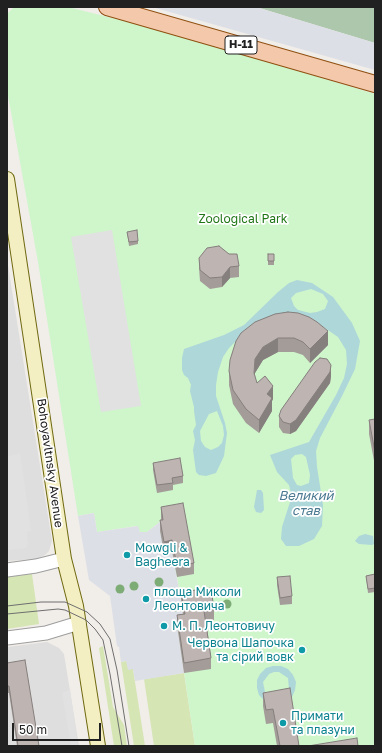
<!DOCTYPE html>
<html>
<head>
<meta charset="utf-8">
<style>
  body { margin:0 }
  #map { position:relative; width:382px; height:753px; overflow:hidden; background:#f1ede9; font-family:"Golos Text",sans-serif }
  canvas { display:block }
  .frame { position:absolute; inset:0; border:8px solid #212121; pointer-events:none }
  .scale { position:absolute; left:12px; top:723px; width:89px; height:18px; box-sizing:border-box; border:2px solid #212121; border-top:0; padding-left:5px; font-size:12px; line-height:14px; white-space:nowrap; color:#212121; -webkit-text-stroke:3px #fff; paint-order:stroke }
</style>
</head>
<body>
<div id="map">
<canvas width="382" height="753"></canvas>
<div class="frame"></div>
<div class="scale">50 m</div>
</div>
<script>
const c = document.querySelector('canvas').getContext('2d');
c.lineJoin = 'round';
function fill(path, color) { c.fillStyle = color; c.fill(path, 'evenodd'); }
const toPath = rows => new Path2D(rows.map(r => 'M' + r).join(''));
function strokePath(path, color, width, dash) { c.strokeStyle = color; c.lineWidth = width; c.lineCap = dash ? 'butt' : 'round'; c.setLineDash(dash || []); c.stroke(path); }
function label(font, color, halo, rows, align = 'center') {
  c.font = font + ' "Golos Text",sans-serif'; c.lineWidth = 3.5; c.setLineDash([]); c.textBaseline = 'middle'; c.strokeStyle = halo; c.fillStyle = color; for (const [text, x, y, turn = 0] of rows) {
    c.save(); c.translate(x, y); c.rotate((+turn || 0) * Math.PI / 180); c.textAlign = isNaN(turn) ? turn : align; if (halo) c.strokeText(text, 0, 0); c.fillText(text, 0, 0); c.restore();
  }
}
fill(toPath([
  [7,259,52,541,49,551,45,555,36,559,7,561],
  [47,642,59,648,64,654,79,746,7,746,7,647]
]), '#dfdede');
fill(toPath([
  [32,574,39,624,7,629,7,577],
  [103,646,113,707,124,725,127,746,114,746,99,648],
  [126,661,133,669,145,746,134,746,121,662],
  [184,673,195,746,154,746,144,679]
]), '#d5e5b4');
fill(toPath([
  [256,7,375,7,375,43]
]), '#adc7ac');
fill(toPath([
  [14,7,68,7,172,33,375,94,375,746,195,746,177,625,185,624,177,577,164,553,160,531,161,521,147,532,140,532,137,526,97,532,94,513,78,516,38,262,7,90,7,14]
]), '#cff5cb');
fill(toPath([
  [112,230,141,406,101,412,71,237],
  [20,453,31,531,27,532,28,544,26,548,8,550,7,542,7,457],
  [70,689,78,746,71,746,62,693]
]), '#e1e1e1');
fill(toPath([
  [152,7,256,7,375,43,375,70],
  [94,513,97,532,138,526,140,532,147,532,161,521,160,531,164,552,172,551,185,624,177,626,184,673,135,681,133,669,128,670,126,661,121,662,119,647,117,646,110,596,89,580,78,516]
]), '#dddfe6');
fill(toPath([
  [297,280,312,283,333,297,352,323,360,341,355,369,342,396,320,438,316,451,317,467,323,505,322,526,314,539,299,546,286,546,281,539,282,527,290,502,291,493,289,485,277,472,270,455,309,442,336,395,344,378,347,364,346,350,338,337,322,326,238,339,229,348,223,357,218,372,216,385,216,396,225,423,227,433,224,456,216,473,206,476,199,475,196,472,193,450,195,440,193,431,196,425,194,411,194,407,190,391,191,385,188,378,184,375,182,370,182,358,184,349,224,335,244,325,278,292,289,283],
  [311,289,323,294,328,301,325,309,317,312,310,313,298,310,294,306,291,298,296,293],
  [217,411,223,426,224,435,222,443,218,447,211,450,205,447,201,441,200,431,209,414],
  [302,454,306,457,310,475,309,483,301,486,297,485,293,478,291,459,295,455],
  [257,490,261,490,263,493,264,510,261,513,256,512,254,507],
  [365,534,373,536,374,544,372,545,359,544,355,541,359,536],
  [273,666,281,666,288,669,293,675,296,682,295,690,292,697,285,702,265,701,259,695,257,688,257,680,260,674,266,668],
  [274,672,279,672,288,678,289,689,268,696,265,692,263,682,269,674]
]), '#aed7d9');
const tertiary = toPath([
  [7,570,36,566,64,559],
  [7,638,46,633,79,623]
]);
const secondary = toPath([
  [7,179,64,559,76,606,98,746]
]);
const primary = toPath([
  [107,7,375,84]
]);
strokePath(tertiary, '#9e9e9e', 15);
strokePath(secondary, '#706a10', 16);
strokePath(primary, '#8f4f0f', 18);
strokePath(tertiary, '#fff', 13);
strokePath(secondary, '#f4eec3', 14);
strokePath(primary, '#f3c8ab', 16);
strokePath(toPath([
  [7,606,41,602,65,602,87,612,100,624,110,639,117,670,129,746],
  [7,614,58,609,65,610,86,620,95,629,103,640,110,674,122,746]
]), '#6f6f6f', 1);
c.fillStyle = '#7eac76';
for (const [x, y] of [
  [159,582],
  [134,586],
  [120,589],
  [227,604],
  [175,607]
]) { c.beginPath(); c.arc(x, y, 4.5, 0, 2 * Math.PI); c.fill(); }
fill(toPath([
  [127,232,138,241,138,244,129,246],
  [268,254,274,254,274,265,268,265],
  [199,258,239,266,239,277,230,278,222,287,210,289,200,281,199,268],
  [309,317,328,345,310,363,303,355,294,352,278,352,263,360,255,373,255,376,257,383,273,399,272,401,272,411,259,433,246,423,233,404,229,385,229,371],
  [331,376,330,383,296,431,290,434,283,433,279,427,279,416],
  [375,419,375,466,369,434,369,420],
  [153,463,183,476,183,483,173,485,173,490,157,493,153,470],
  [161,507,194,563,194,574,177,577,172,551,164,553,160,531,160,520,161,520],
  [375,574,375,592,368,593,366,576],
  [277,577,292,596,292,604,280,605,277,585],
  [181,592,214,609,214,620,206,621,211,658,211,669,184,673,177,625,177,615,183,614,181,603],
  [7,663,39,746,17,746,9,693,7,693],
  [263,693,299,746,277,746,273,723,266,724,263,706]
]), '#a39c99');
fill(toPath([
  [230,267,230,278,222,287,222,277],
  [328,331,328,345,310,363,310,349],
  [278,338,278,352,263,360,255,373,254,387,254,373,255,359,263,347],
  [331,365,331,376,330,383,296,431,290,434,290,424],
  [273,386,273,399,272,401,272,411,259,433,259,420,267,394],
  [172,540,172,551,164,553,164,542]
]), '#857f7d');
const building = toPath([
  [137,230,138,241,129,242,127,232,137,230],
  [219,246,229,254,237,254,239,266,230,267,222,277,210,278,200,270,199,258,207,248,219,246],
  [268,254,274,254,274,261,268,261,268,254],
  [288,312,298,313,309,317,317,322,328,331,310,349,303,342,294,338,278,338,263,347,255,359,254,373,257,383,265,376,273,386,267,394,272,398,259,420,246,409,233,390,229,371,230,360,236,341,241,333,255,322,275,314,288,312],
  [320,358,327,359,331,365,330,372,296,420,290,424,283,422,279,416,281,410,315,362,320,358],
  [375,419,375,452,369,420,375,419],
  [180,458,183,476,172,478,173,483,157,485,153,463,180,458],
  [183,503,194,563,177,566,172,540,164,542,160,520,163,520,161,507,183,503],
  [375,574,375,588,368,589,366,576,375,574],
  [290,576,292,596,280,598,277,577,290,576],
  [211,588,214,609,204,611,211,658,184,663,177,615,185,614,181,592,211,588],
  [25,660,39,746,18,746,9,686,7,686,7,663,25,660],
  [290,688,299,746,280,746,273,709,266,710,263,693,290,688],
  [357,738,358,746,308,746,357,738]
]);
fill(building, '#beb5b2');
strokePath(building, '#857f7d', 1);
for (const [x, y, r, color] of [
  [127,555,4,"#0f9aa8"],
  [146,599,4,"#0f9aa8"],
  [164,626,4,"#0f9aa8"],
  [302,650,4,"#0f9aa8"],
  [283,723,4,"#0f9aa8"]
]) { const dot = new Path2D(); dot.arc(x, y, r, 0, 2 * Math.PI); c.fillStyle = color; c.fill(dot); strokePath(dot, '#fff', 1.5); }
for (const [x, y, w] of [
  [241,45,32]
]) { const box = new Path2D(); box.roundRect(x - w / 2, y - 9, w, 18, 3); c.fillStyle = '#fff'; c.fill(box); strokePath(box, '#212121', 1); }
label('bold 11px', '#212121', null, [
  ["Н-11",241,45]
]);
label('12px', '#207717', '#fff', [
  ["Zoological Park",243,219]
]);
label('12px', '#212121', '#fff', [
  ["Bohoyavltnsky Avenue",50,463,82]
]);
label('12px', '#0d838f', '#fff', [
  ["Mowgli &",135,548],
  ["Bagheera",135,562],
  ["площа Миколи",154,592],
  ["Леонтовича",154,606],
  ["М. П. Леонтовичу",172,626],
  ["Червона Шапочка",294,643,"right"],
  ["та сірий вовк",294,657,"right"],
  ["Примати",291,716],
  ["та плазуни",291,730]
], 'left');
label('italic 13px', '#4c7a92', '#fff', [
  ["Великий",306,496],
  ["став",306,511]
]);
</script>
</body>
</html>
